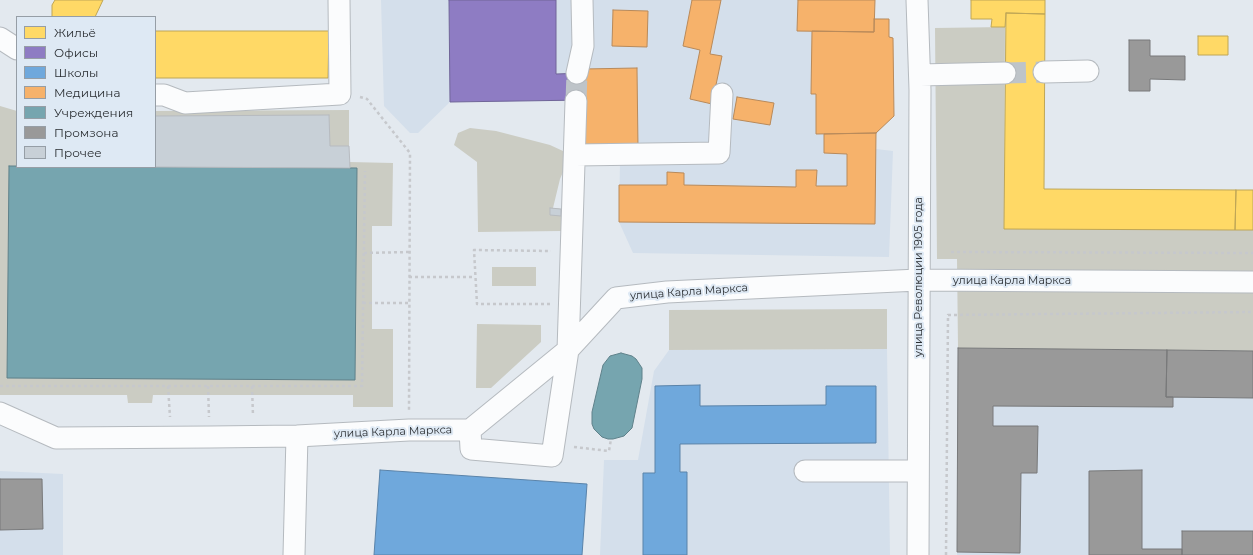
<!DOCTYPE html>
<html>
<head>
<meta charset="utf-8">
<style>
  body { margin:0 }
  #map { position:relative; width:1253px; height:555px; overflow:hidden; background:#e3e9ef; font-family:Montserrat,sans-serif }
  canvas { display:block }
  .legend { position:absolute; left:16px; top:16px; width:140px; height:152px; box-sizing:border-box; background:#dee9f4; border:1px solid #969ea6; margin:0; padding:5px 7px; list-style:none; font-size:12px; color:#2a2e32 }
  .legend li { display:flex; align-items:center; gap:8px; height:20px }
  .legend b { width:20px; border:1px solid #969ea6 }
</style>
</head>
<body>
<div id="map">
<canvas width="1253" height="555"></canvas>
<ul class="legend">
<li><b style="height:11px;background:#ffd966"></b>Жильё</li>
<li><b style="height:11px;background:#8e7cc3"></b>Офисы</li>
<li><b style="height:11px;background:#6fa8dc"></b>Школы</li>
<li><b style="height:11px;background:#f6b26b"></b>Медицина</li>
<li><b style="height:11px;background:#76a5af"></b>Учреждения</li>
<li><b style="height:11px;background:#999"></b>Промзона</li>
<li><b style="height:11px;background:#c8d0d7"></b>Прочее</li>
</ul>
</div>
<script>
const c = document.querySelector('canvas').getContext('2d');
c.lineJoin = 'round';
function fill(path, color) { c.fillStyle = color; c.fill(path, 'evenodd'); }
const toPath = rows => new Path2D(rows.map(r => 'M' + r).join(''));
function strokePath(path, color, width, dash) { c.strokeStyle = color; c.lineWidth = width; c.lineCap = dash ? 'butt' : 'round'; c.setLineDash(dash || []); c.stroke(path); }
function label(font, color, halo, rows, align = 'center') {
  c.font = font + ' Montserrat,sans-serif'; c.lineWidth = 4; c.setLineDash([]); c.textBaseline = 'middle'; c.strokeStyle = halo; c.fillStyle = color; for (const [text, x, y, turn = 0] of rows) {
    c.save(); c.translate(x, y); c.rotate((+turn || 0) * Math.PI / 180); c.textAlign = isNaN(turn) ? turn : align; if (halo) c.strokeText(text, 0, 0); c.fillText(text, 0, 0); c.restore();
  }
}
fill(toPath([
  [381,0,875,0,874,18,889,19,889,36,893,38,894,116,876,134,876,149,893,151,889,257,633,253,619,222,620,162,576,101,450,102,418,133,410,133,384,106],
  [958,348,1253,351,1253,555,957,555],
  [887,349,890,555,600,555,604,460,638,460,654,371,669,350],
  [0,471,63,474,63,555,0,555]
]), '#d4dfeb');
fill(toPath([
  [1005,27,1004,229,1253,229,1253,351,958,348,957,259,937,259,935,28],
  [0,106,17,111,17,167,155,167,155,111,349,110,349,162,393,163,392,226,372,226,372,329,393,329,393,407,353,407,353,395,153,395,152,403,128,403,127,395,0,395],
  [470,128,496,131,550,145,563,151,566,165,560,179,553,208,561,209,561,231,478,232,477,162,454,145,458,133],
  [492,267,536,267,536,286,492,286],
  [887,309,887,349,669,350,669,310],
  [477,324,541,325,541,342,491,388,476,388]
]), '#cbccc3');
const homes = toPath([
  [55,0,103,0,95,17,52,17,52,5,55,0],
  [971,0,1045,0,1045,14,1006,13,1005,27,991,27,992,19,971,19,971,0],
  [1006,13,1045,14,1044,189,1236,190,1235,230,1004,229,1006,13],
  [155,31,329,31,328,78,155,78,155,31],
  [1198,36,1228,36,1228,55,1198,55,1198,36],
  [1236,190,1253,190,1253,230,1235,230,1236,190]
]);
fill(homes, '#ffd966');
strokePath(homes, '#bfa656', 1);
const offices = toPath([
  [449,0,556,0,556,74,584,73,584,100,450,102,449,0]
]);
fill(offices, '#8e7cc3');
strokePath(offices, '#706598', 1);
const schools = toPath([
  [700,385,700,406,826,405,826,386,876,386,876,443,680,444,680,472,687,472,687,555,643,555,643,473,655,473,655,386,700,385],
  [380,470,587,484,582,555,374,555,380,470]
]);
fill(schools, '#6fa8dc');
strokePath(schools, '#5a83a9', 1);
const health = toPath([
  [692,0,721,0,710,54,722,56,712,104,690,99,700,50,683,46,692,0],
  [798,0,875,0,874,32,797,31,798,0],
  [613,10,648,11,647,47,612,46,613,10],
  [874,19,889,19,889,37,893,38,894,116,876,133,816,134,816,94,811,94,812,31,874,32,874,19],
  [637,68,638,148,585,148,584,69,637,68],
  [737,97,774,103,770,125,733,119,737,97],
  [876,133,875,224,619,222,619,185,667,185,667,172,684,173,684,185,796,187,796,170,817,170,816,186,847,186,847,154,824,153,824,134,876,133]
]);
fill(health, '#f6b26b');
strokePath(health, '#b98a5a', 1);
const public = toPath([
  [9,166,357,168,355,380,7,378,9,166],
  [621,353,632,356,636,359,642,368,642,379,632,428,624,436,613,439,608,439,602,437,594,429,592,424,592,412,603,365,610,356,621,353]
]);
fill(public, '#76a5af');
strokePath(public, '#5f818a', 1);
const industry = toPath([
  [1129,40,1150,40,1150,56,1185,56,1185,80,1150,79,1150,91,1129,91,1129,40],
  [958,348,1167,350,1166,397,1173,397,1173,407,993,406,993,426,1038,426,1037,473,1021,473,1020,553,957,552,958,348],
  [1167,350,1253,351,1253,398,1166,397,1167,350],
  [1142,470,1142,549,1182,549,1182,555,1089,555,1089,471,1142,470],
  [0,479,42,479,43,529,0,530,0,479],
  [1182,531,1253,531,1253,555,1182,555,1182,531]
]);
fill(industry, '#999');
strokePath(industry, '#78797a', 1);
const building = toPath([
  [329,115,330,146,349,146,350,168,155,167,155,116,329,115],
  [550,208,561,209,561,216,550,215,550,208]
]);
fill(building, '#c8d0d7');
strokePath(building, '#b7bbc0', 1);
strokePath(toPath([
  [1005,73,1044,72],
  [576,101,577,73]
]), '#bec4c9', 21, [21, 10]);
const minor = toPath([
  [917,0,920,90,918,555],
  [0,38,17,49],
  [1044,72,1088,71],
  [577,73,583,46,582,0],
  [920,75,1005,73],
  [155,95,164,95,185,103,340,94,339,0],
  [575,155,719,153,722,94],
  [0,413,56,438,210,437,297,436,409,430,470,430,568,350,616,298,667,292,918,280,1253,282],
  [470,430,471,449,552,456,568,350,576,101],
  [805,471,918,471],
  [294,555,297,436]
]);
strokePath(minor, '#b5babf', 23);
strokePath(toPath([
  [360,97,367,99,410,153,409,410],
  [951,252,1253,253],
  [364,253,409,252],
  [409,277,475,277],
  [363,303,409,303],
  [550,304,477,304,474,250,551,251],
  [0,386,362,386,365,171],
  [168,386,170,417],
  [208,386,209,417],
  [252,386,253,416],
  [574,447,609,451,611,439],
  [946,555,948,315,1253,312]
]), '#c6c8cc', 2.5, [3, 3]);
strokePath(minor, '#fbfcfd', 21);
label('11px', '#2a2e32', '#dee9f4', [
  ["улица Революции 1905 года",919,277,-90],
  ["улица Карла Маркса",1012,281],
  ["улица Карла Маркса",689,292,-4],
  ["улица Карла Маркса",393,432,-2]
]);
</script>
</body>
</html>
